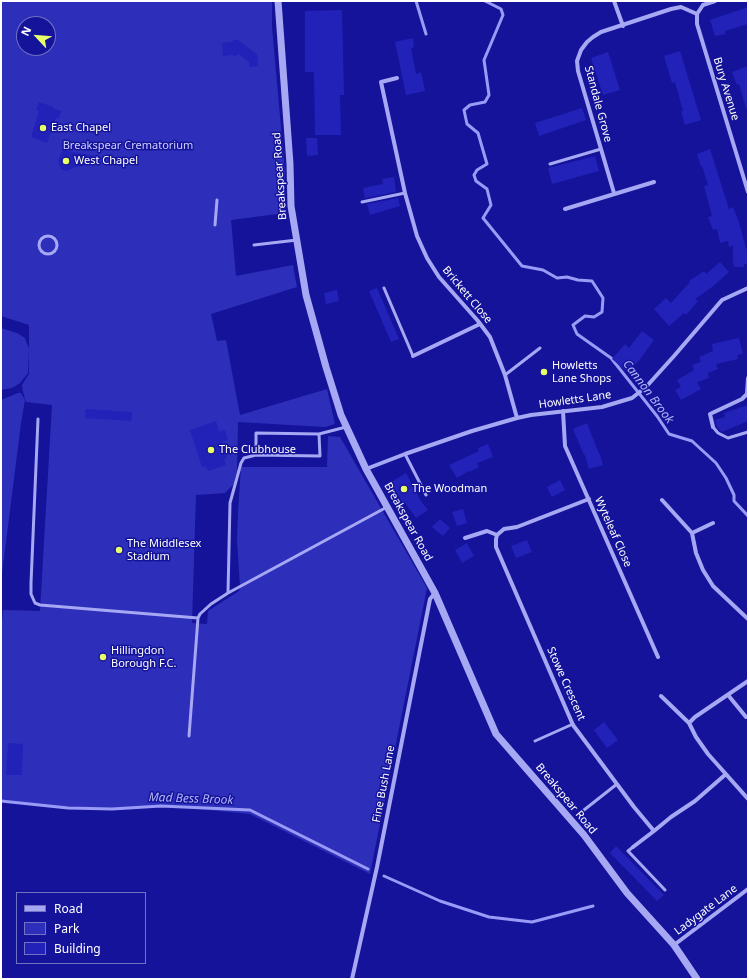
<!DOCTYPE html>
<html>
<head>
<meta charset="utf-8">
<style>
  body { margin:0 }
  #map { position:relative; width:749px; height:980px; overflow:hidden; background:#14139a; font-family:"Noto Sans",sans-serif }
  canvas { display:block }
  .frame { position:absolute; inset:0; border:2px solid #fff; pointer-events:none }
  .legend { position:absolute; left:16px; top:892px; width:130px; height:72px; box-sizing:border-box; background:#14139a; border:1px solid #7271c2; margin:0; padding:5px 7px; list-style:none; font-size:12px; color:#fff }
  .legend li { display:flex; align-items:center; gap:8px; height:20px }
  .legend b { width:20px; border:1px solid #7271c2 }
  .north { position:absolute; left:16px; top:16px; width:40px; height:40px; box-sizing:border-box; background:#14139a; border:1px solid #7271c2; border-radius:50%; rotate:296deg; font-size:11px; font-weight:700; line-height:16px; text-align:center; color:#fff }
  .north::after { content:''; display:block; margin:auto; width:14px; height:18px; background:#e8ff69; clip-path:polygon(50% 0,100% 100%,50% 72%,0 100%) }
</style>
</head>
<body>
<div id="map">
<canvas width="749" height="980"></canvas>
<div class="frame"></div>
<ul class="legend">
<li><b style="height:5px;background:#a7a8f3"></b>Road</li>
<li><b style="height:11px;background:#2d2fbb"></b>Park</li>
<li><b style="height:11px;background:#2222b9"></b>Building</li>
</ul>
<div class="north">N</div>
</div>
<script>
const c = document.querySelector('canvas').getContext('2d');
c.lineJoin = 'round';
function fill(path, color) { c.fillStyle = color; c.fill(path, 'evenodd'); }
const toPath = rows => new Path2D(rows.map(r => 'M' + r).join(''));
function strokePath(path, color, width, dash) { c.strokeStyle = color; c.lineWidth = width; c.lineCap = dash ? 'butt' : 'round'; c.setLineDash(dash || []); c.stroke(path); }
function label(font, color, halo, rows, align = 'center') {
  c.font = font + ' "Noto Sans",sans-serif'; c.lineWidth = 3; c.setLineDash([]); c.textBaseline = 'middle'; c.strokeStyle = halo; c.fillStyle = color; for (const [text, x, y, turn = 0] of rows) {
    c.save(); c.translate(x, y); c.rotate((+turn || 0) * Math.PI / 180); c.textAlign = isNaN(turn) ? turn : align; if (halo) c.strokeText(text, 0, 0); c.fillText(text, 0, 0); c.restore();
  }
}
fill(toPath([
  [1,1,272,1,272,27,285,172,285,213,231,220,236,276,293,265,297,287,211,314,217,341,226,340,240,415,327,389,335,424,325,427,238,422,237,471,233,485,225,493,196,495,192,623,207,624,208,611,239,591,240,587,237,539,238,512,241,467,327,467,328,436,340,437,427,588,370,874,250,814,166,806,115,808,69,808,1,800,1,631,3,610,40,611,52,405,26,402,23,392,22,385,29,374,29,325,1,316],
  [24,24,48,24,48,48,24,48],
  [1,328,17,333,25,338,29,349,28,373,20,383,12,388,1,390],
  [18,393,21,393,25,400,21,423,1,582,1,400]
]), '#2d2fbb');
strokePath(toPath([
  [416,1,426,34],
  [485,1,501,9,503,15,484,60,489,95,485,102,470,105,464,110,467,124,478,133,487,164,477,170,474,175,476,181,487,189,491,205,483,218,522,266,543,270,557,278,567,277,578,280,592,281,603,298,602,312,594,317,585,316,573,325,577,334,611,358,657,416,669,434,692,441,716,463,726,478,734,495,734,501,748,516],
  [1,801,68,808,112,809,161,806,250,810,368,869],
  [384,876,440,901,489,917,532,922,593,906]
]), '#999bf6', 3);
fill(toPath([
  [748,7,748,24,725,31,725,34,715,36,710,20],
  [342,10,344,95,340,95,341,135,315,135,314,72,305,72,305,11],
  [413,38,414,47,411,48,416,74,421,72,425,91,406,95,395,42],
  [233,40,238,40,257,54,258,66,249,67,249,62,238,54,235,57,233,55,223,56,222,43,232,42],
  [680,51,701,120,685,125,681,111,683,111,675,82,672,83,664,56],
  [608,52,620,90,603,95,591,58],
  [748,66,748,108,746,108,739,84,737,85,732,72],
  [39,102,54,107,53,108,62,111,58,119,56,118,47,143,31,137,39,111,36,110],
  [582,108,586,120,539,136,535,123],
  [306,138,317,138,318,155,307,156],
  [710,149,729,209,733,207,739,222,746,249,748,249,748,264,744,264,744,267,734,267,733,261,733,246,729,247,728,241,720,243,717,229,713,230,708,217,712,216,704,186,708,185,702,166,701,166,697,154],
  [63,150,95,156,98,157,97,163,73,168,67,171,63,170,60,168,58,160,60,155],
  [595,156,599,171,552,184,548,168],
  [394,177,396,192,365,198,363,188,383,184,382,179],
  [398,198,400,206,370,215,367,204],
  [720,262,729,272,712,287,695,299,698,301,686,315,684,313,669,326,654,309,666,298,671,303,690,282,689,281,704,271,706,274],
  [377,288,399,339,391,342,369,291],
  [337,290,339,301,326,304,324,293],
  [642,331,654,340,641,358,628,373,612,359,625,344,629,348],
  [739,338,743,354,737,355,738,359,716,364,718,369,708,373,709,378,697,382,701,389,681,400,675,390,681,387,677,380,694,370,692,365,701,362,699,357,713,351,712,344],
  [748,405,748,421,722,432,717,427,715,420,725,417,724,413],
  [86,409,132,412,131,421,85,418],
  [216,421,219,431,225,430,228,440,222,442,227,458,224,459,226,465,208,471,206,466,202,467,190,430],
  [587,423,599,454,600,454,603,465,589,469,585,455,584,455,573,429],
  [488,444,493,457,477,463,479,467,469,472,469,471,457,478,449,465,479,451,478,448],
  [406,473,421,501,428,510,416,518,405,503,403,504,391,482],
  [560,480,565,490,552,497,547,487],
  [463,509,467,523,457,526,452,512],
  [440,519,450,528,443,536,432,527],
  [527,540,532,552,516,558,511,546],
  [467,543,474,556,462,563,455,550],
  [604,722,618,740,607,748,594,730],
  [8,743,23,744,22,775,6,775],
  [616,846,664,895,657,901,610,853]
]), '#2222b9');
strokePath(toPath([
  [550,164,601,149],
  [362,202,405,193],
  [215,225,217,200],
  '39 245a9 9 0 1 1 18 0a9 9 0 1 1-18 0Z',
  [254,245,297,240],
  [384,288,413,356],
  [505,375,540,348],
  [38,419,31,583,31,594,35,603,40,605,198,618],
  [713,427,718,433,728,438,748,432],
  [405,454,426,495],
  [256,455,320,456,319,434],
  [228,593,387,507],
  [189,736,198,618,200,614,211,604,228,593,230,503,241,463,244,458,256,455,256,433,319,434,346,427],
  [535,741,573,724],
  [584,810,617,784],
  [633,847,628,851,665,890]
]), '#a7a8f3', 3);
strokePath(toPath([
  [614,1,623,26],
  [697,14,697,24,748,192],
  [697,14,703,5,715,1],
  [397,78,381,82,405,193,417,236,427,258,439,277,478,321,490,337,505,375,517,418],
  [614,193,578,71,577,61,581,50,587,42,593,37,601,32,671,9,681,7,697,14],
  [565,209,654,182],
  [413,356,480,324],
  [563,411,565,446,658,657],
  [713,427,710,414,742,399,747,394,748,378],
  [366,469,405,454,472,431,517,418,531,415,602,407,632,398,646,387,674,356,722,300,748,288],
  [589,499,517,527,504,529,497,535,496,539,496,547,573,725,634,807,654,831,671,817,695,801,726,774],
  [662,500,692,533,696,553,703,570,713,586,748,619],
  [692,533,713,523],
  [465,538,487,531,497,535],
  [728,695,746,717],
  [661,696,689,723,696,737,708,754,748,799],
  [689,723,695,717,748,681],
  [633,847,654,831],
  [674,945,748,889],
  [352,979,377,867,430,599,435,593]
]), '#a7a8f3', 4);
strokePath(toPath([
  [278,1,290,164,291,206,306,295,326,367,341,415,366,469,435,593,496,734,584,835,627,893,674,945,697,979]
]), '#a7a8f3', 7);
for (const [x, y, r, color] of [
  [43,128,4,"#e8ff69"],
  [66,161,4,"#e8ff69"],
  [544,372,4,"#e8ff69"],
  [211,450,4,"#e8ff69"],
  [404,489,4,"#e8ff69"],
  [119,550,4,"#e8ff69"],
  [103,657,4,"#e8ff69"]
]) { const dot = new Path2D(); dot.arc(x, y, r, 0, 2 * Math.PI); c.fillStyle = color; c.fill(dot); strokePath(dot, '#14139a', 1.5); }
label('11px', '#fff', '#14139a', [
  ["Bury Avenue",726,89,73],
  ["Standale Grove",598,104,75],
  ["Breakspear Road",280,176,-94],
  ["Brickett Close",467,295,50],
  ["Howletts Lane",575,400,-8],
  ["Breakspear Road",408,522,61],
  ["Wyteleaf Close",613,532,66],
  ["Stowe Crescent",566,684,66],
  ["Fine Bush Lane",384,784,-79],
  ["Breakspear Road",566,799,50],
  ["Ladygate Lane",706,910,-37]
]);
label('11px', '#fff', '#14139a', [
  ["East Chapel",51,128],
  ["West Chapel",74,161],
  ["Howletts",552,366],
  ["Lane Shops",552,379],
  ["The Clubhouse",219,450],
  ["The Woodman",412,489],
  ["The Middlesex",127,544],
  ["Stadium",127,557],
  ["Hillingdon",111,651],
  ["Borough F.C.",111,664]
], 'left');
label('11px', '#cfd0fd', '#14139a', [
  ["Breakspear Crematorium",128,146]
]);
label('italic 12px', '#b4b5fa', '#14139a', [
  ["Cannon Brook",648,392,53],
  ["Mad Bess Brook",191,799,2]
]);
</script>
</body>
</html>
